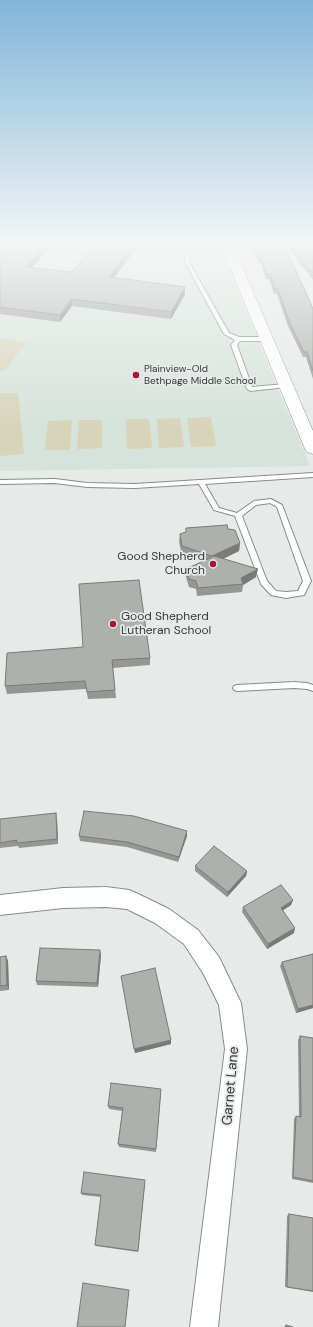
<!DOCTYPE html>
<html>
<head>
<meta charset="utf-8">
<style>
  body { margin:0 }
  canvas { display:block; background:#e6eae8 }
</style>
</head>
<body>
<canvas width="313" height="1327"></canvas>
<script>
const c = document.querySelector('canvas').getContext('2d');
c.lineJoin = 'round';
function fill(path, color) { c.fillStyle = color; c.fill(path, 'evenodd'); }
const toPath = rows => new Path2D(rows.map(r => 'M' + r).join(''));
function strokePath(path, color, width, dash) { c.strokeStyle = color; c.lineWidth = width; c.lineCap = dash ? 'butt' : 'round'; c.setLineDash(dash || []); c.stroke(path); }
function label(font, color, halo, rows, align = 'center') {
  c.font = font + ' "DM Sans",sans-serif'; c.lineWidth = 3.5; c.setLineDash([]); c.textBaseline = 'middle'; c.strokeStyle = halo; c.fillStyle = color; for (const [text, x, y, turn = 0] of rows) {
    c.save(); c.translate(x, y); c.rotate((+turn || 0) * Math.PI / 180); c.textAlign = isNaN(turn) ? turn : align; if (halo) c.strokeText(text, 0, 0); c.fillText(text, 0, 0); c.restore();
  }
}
fill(toPath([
  [0,243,218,243,310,466,0,471]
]), '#d6e2da');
fill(toPath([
  [0,338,27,342,4,371,0,371],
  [0,393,18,393,24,454,0,456],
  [211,417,216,446,191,447,187,418],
  [180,418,184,447,159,448,157,419],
  [126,419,149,419,152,448,127,449],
  [72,420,70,450,45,450,48,421],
  [79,420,102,420,102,448,77,449]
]), '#d8d4ba');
const service = toPath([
  [201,243,205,243,191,255,189,262,229,333,239,337,266,337,269,339,266,341,240,341,237,345,252,387,285,384,288,386,287,387,250,391,247,389,231,345,235,340,224,334,185,262,187,253,201,243],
  [313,473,313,477,205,484,219,508,237,513,254,501,271,499,282,505,311,581,304,595,286,598,271,595,261,584,235,516,214,510,199,484,135,488,87,487,55,483,0,484,0,480,55,479,87,483,135,484,313,473],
  [270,503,277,507,303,581,298,591,286,592,276,591,267,581,242,516,256,505,270,503],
  [294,682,307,683,313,685,313,691,307,689,294,688,237,691,234,690,233,688,234,686,237,685,294,682]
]);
const minor = toPath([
  [106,887,129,890,136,893,169,909,198,930,219,957,241,1003,247,1049,218,1327,190,1327,225,1049,219,1005,203,973,184,944,155,923,127,909,106,907,63,908,0,915,0,895,63,888,106,887]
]);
const tertiary = toPath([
  [220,243,232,243,313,431,313,454,307,452,305,449,220,243]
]);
strokePath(service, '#878b89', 2);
strokePath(minor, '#878b89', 2);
strokePath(tertiary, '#878b89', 1);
fill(service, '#fff');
fill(minor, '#fff');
fill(tertiary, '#fff');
fill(toPath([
  [54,243,32,268,72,272,96,244,89,243,140,243,114,278,185,294,171,319,72,306,60,322,0,314,0,253],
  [249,243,313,243,313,280,288,248,288,250,287,251,313,309,313,379,306,357,303,357,288,326,277,294,274,294,269,279,266,279,261,263,259,263],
  [186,528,228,529,240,543,239,551,223,559,256,577,243,585,242,592,197,596,196,589,189,587,186,577,186,569,203,561,182,555,179,542,180,534,186,532],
  [7,653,150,658,150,665,113,668,116,698,88,699,86,689,7,694,5,686],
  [0,819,57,819,58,844,19,848,18,846,0,848],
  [187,831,187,836,178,862,127,847,80,841,79,836],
  [195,866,247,871,246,876,227,897,195,871],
  [293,900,291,905,283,910,294,933,267,949,242,912,243,907],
  [313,954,313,1008,296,1013,280,966,282,962],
  [101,955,98,987,37,985,36,981],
  [6,956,8,961,9,990,0,991,0,957],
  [121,976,171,1040,171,1044,135,1053],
  [300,1036,313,1038,313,1183,292,1179,294,1119,296,1116,299,1117,298,1040],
  [161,1092,156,1152,119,1147,118,1144,122,1111,109,1109,108,1106],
  [145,1182,138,1252,96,1246,95,1245,101,1197,82,1195,81,1193],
  [289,1214,313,1218,313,1292,285,1287,287,1216]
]), '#969795');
fill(toPath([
  [47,243,54,243,26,274,25,267],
  [135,243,140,243,109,284,109,277],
  [288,245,288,250,284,252,285,247],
  [185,287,185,294,171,319,171,312],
  [72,299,72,306,60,322,60,315],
  [240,543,239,551,212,564,212,556],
  [258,569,256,577,243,585,241,578],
  [56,813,57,819,58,844,57,839],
  [187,831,187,836,178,862,179,857],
  [247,871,246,876,227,897,228,892],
  [293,900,291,905,279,913,281,908],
  [295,928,294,933,267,949,268,944],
  [100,950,101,955,98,987,97,983],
  [6,956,8,961,9,990,7,985],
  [313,1005,313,1008,296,1013,298,1009],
  [171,1040,171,1044,135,1053,134,1049],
  [145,1180,145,1182,138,1252,138,1251]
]), '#7a7b79');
const building = toPath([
  [10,243,47,243,25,267,72,272,96,243,135,243,109,277,185,287,171,312,72,299,60,315,0,307,0,253,10,243],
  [252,243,287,243,288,245,285,247,308,297,313,309,313,371,307,352,304,352,289,321,278,289,275,289,270,274,266,274,261,258,259,258,252,243],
  [289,243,313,243,313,273,289,243],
  [227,525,228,529,235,530,240,543,212,556,182,546,180,534,186,532,186,528,227,525],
  [214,556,258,569,241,578,243,584,198,588,196,581,189,579,186,569,214,556],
  [139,580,150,658,112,660,115,690,87,692,85,681,5,686,7,653,83,647,79,584,139,580],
  [84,811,134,816,187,831,179,857,127,842,79,836,84,811],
  [56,813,57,839,17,843,17,840,0,843,0,819,56,813],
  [214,846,247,871,228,892,195,866,214,846],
  [281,885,293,900,281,908,295,928,268,944,243,907,281,885],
  [40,948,100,950,97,983,36,981,40,948],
  [313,954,313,1005,298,1009,282,962,313,954],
  [6,956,7,985,0,986,0,957,6,956],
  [155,968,171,1040,134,1049,121,976,155,968],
  [300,1036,313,1038,313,1181,293,1177,296,1116,301,1117,300,1036],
  [111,1083,161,1089,156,1149,118,1144,123,1108,108,1106,111,1083],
  [84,1172,145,1180,138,1251,95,1245,101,1195,81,1193,84,1172],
  [289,1214,313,1218,313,1291,287,1287,289,1214],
  [83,1283,129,1290,125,1327,77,1327,83,1283],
  [286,1325,293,1327,285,1327,286,1325]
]);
fill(building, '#aeb0ad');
strokePath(building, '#7a7b79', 1);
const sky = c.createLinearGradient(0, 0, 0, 429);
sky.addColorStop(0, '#80b6da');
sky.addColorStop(0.57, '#f4f6f5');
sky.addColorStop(1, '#f4f6f500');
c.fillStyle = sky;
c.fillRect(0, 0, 313, 429);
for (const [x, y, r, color] of [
  [136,375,4,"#aa1433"],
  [213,564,4,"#aa1433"],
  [113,624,4,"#aa1433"]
]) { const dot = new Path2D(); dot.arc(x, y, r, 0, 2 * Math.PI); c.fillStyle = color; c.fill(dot); strokePath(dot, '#e6eae8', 1.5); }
label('10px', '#363837', '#e6eae8', [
  ["Plainview-Old",144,369],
  ["Bethpage Middle School",144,381]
], 'left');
label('12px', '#363837', '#e6eae8', [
  ["Good Shepherd",205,557],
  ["Church",205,571],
  ["Good Shepherd",121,617,"left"],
  ["Lutheran School",121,631,"left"]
], 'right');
label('14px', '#363837', '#e6eae8', [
  ["Garnet Lane",231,1086,-85]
]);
</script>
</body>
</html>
